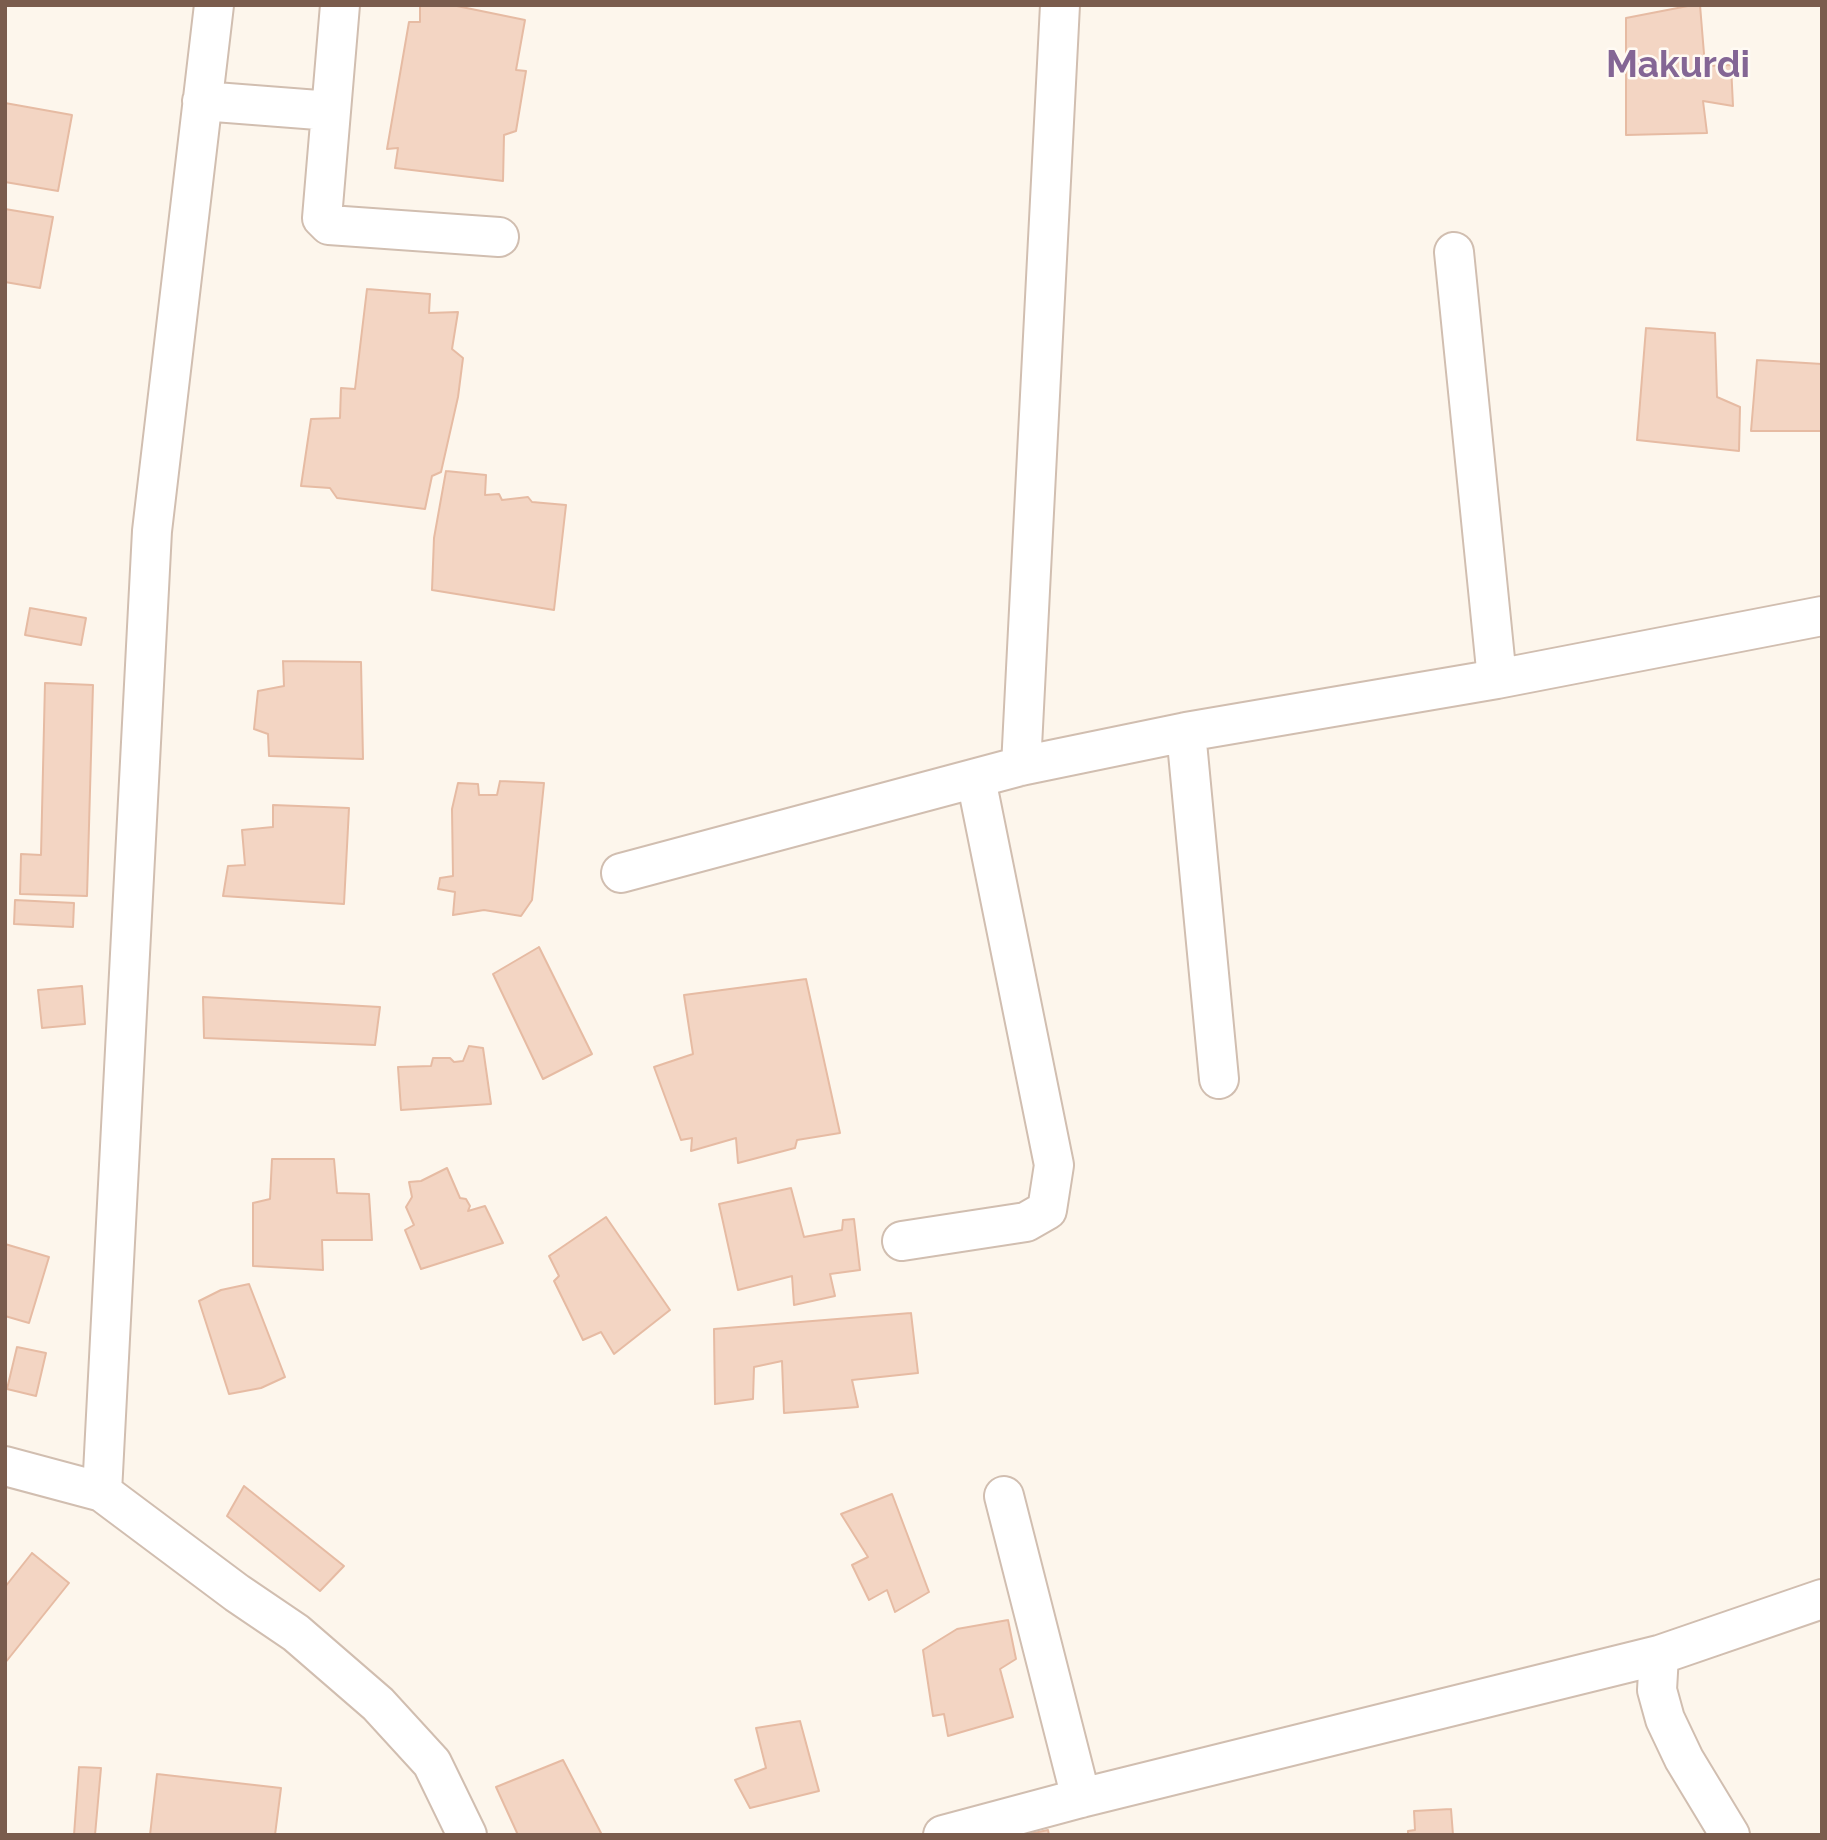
<!DOCTYPE html>
<html>
<head>
<meta charset="utf-8">
<style>
  body { margin:0 }
  #map { position:relative; width:1827px; height:1840px; overflow:hidden; background:#fdf6ec; font-family:Raleway,sans-serif }
  canvas { display:block }
  .frame { position:absolute; inset:0; border:7px solid #7a5c4d; pointer-events:none }
</style>
</head>
<body>
<div id="map">
<canvas width="1827" height="1840"></canvas>
<div class="frame"></div>
</div>
<script>
const c = document.querySelector('canvas').getContext('2d');
c.lineJoin = 'round';
function fill(path, color) { c.fillStyle = color; c.fill(path, 'evenodd'); }
const toPath = rows => new Path2D(rows.map(r => 'M' + r).join(''));
function strokePath(path, color, width, dash) { c.strokeStyle = color; c.lineWidth = width; c.lineCap = dash ? 'butt' : 'round'; c.setLineDash(dash || []); c.stroke(path); }
function label(font, color, halo, rows, align = 'center') {
  c.font = font + ' Raleway,sans-serif'; c.lineWidth = 5; c.setLineDash([]); c.textBaseline = 'middle'; c.strokeStyle = halo; c.fillStyle = color; for (const [text, x, y, turn = 0] of rows) {
    c.save(); c.translate(x, y); c.rotate((+turn || 0) * Math.PI / 180); c.textAlign = isNaN(turn) ? turn : align; if (halo) c.strokeText(text, 0, 0); c.fillText(text, 0, 0); c.restore();
  }
}
const building = toPath([
  [420,5,452,5,525,20,516,70,526,71,516,131,504,135,503,181,395,168,398,148,387,149,409,22,420,22,420,5],
  [1693,5,1700,5,1705,66,1731,65,1733,106,1703,101,1707,133,1626,135,1626,18,1693,5],
  [5,103,72,115,58,191,5,182,5,103],
  [5,209,53,217,40,288,5,282,5,209],
  [367,289,430,294,429,313,458,312,452,349,463,358,458,397,441,472,432,476,425,509,337,498,330,488,301,486,311,419,340,418,341,388,355,389,367,289],
  [1646,328,1715,333,1717,397,1740,407,1739,451,1637,440,1646,328],
  [1757,360,1822,364,1822,431,1751,431,1757,360],
  [446,471,486,475,485,495,499,494,502,500,528,497,532,502,566,505,554,610,432,590,434,538,446,471],
  [30,608,86,618,81,645,25,635,30,608],
  [283,661,361,662,363,759,269,756,268,734,254,729,258,691,284,686,283,661],
  [45,683,93,685,87,896,20,894,21,854,41,855,45,683],
  [500,781,544,783,532,900,521,916,484,910,453,915,455,892,438,889,440,878,453,876,452,809,458,783,478,784,479,795,497,795,500,781],
  [273,805,349,808,344,904,223,896,228,866,245,865,242,830,273,827,273,805],
  [15,900,74,903,73,927,14,924,15,900],
  [539,947,592,1054,543,1079,493,974,539,947],
  [806,979,840,1133,797,1140,795,1148,738,1163,736,1138,691,1151,692,1138,681,1140,654,1067,693,1054,684,995,806,979],
  [82,986,85,1024,42,1028,38,990,82,986],
  [203,997,380,1007,375,1045,204,1038,203,997],
  [469,1046,483,1048,491,1104,401,1110,398,1067,431,1066,433,1058,450,1058,454,1062,463,1061,469,1046],
  [272,1159,334,1159,337,1193,369,1194,372,1240,322,1240,323,1270,253,1266,253,1203,270,1199,272,1159],
  [447,1168,460,1198,466,1199,470,1206,468,1211,485,1206,503,1243,421,1269,405,1230,414,1225,406,1207,412,1197,409,1182,421,1181,447,1168],
  [791,1188,804,1237,842,1230,843,1220,854,1219,860,1270,830,1274,835,1296,794,1305,792,1276,738,1290,719,1204,791,1188],
  [606,1217,670,1310,614,1354,601,1332,583,1340,554,1281,559,1276,549,1256,606,1217],
  [5,1244,49,1257,29,1323,5,1316,5,1244],
  [249,1284,285,1377,261,1388,229,1394,199,1301,221,1290,249,1284],
  [911,1313,918,1373,852,1380,858,1407,784,1413,782,1361,754,1367,753,1399,715,1404,714,1329,911,1313],
  [17,1347,46,1353,36,1396,7,1389,17,1347],
  [244,1486,344,1566,320,1591,227,1516,244,1486],
  [892,1494,929,1592,895,1612,887,1590,869,1600,852,1565,868,1557,841,1514,892,1494],
  [32,1553,69,1583,5,1663,5,1587,32,1553],
  [1008,1620,1016,1659,1000,1669,1013,1717,948,1736,944,1714,933,1716,923,1650,957,1629,1008,1620],
  [800,1721,819,1791,750,1808,735,1780,766,1768,756,1728,800,1721],
  [563,1760,602,1835,518,1835,496,1787,563,1760],
  [79,1767,101,1768,95,1835,74,1835,79,1767],
  [157,1774,281,1788,275,1835,150,1835,157,1774],
  [1451,1809,1453,1835,1408,1835,1408,1831,1415,1830,1414,1811,1451,1809],
  [1048,1830,1049,1835,1024,1835,1048,1830]
]);
fill(building, '#f3d5c3');
strokePath(building, '#e6bba3', 2);
const minor = toPath([
  [340,5,322,218,329,225,499,237],
  [202,101,331,111],
  [1454,252,1497,679],
  [1186,732,1219,1079],
  [1021,766,1060,5],
  [621,873,1021,766,1186,732,1497,679,1822,616],
  [902,1241,1026,1222,1047,1210,1054,1165,976,779],
  [5,1466,102,1492,237,1593,296,1633,378,1704,432,1763,467,1835],
  [102,1492,152,531,214,5],
  [1004,1496,1081,1798],
  [1659,1655,1657,1690,1665,1719,1684,1759,1730,1835],
  [943,1835,1081,1798,1659,1655,1822,1599]
]);
strokePath(minor, '#d1beb0', 42);
strokePath(minor, '#fff', 38);
label('bold 37px', '#846695', '#fffaf3', [
  ["Makurdi",1678,66]
]);
</script>
</body>
</html>
